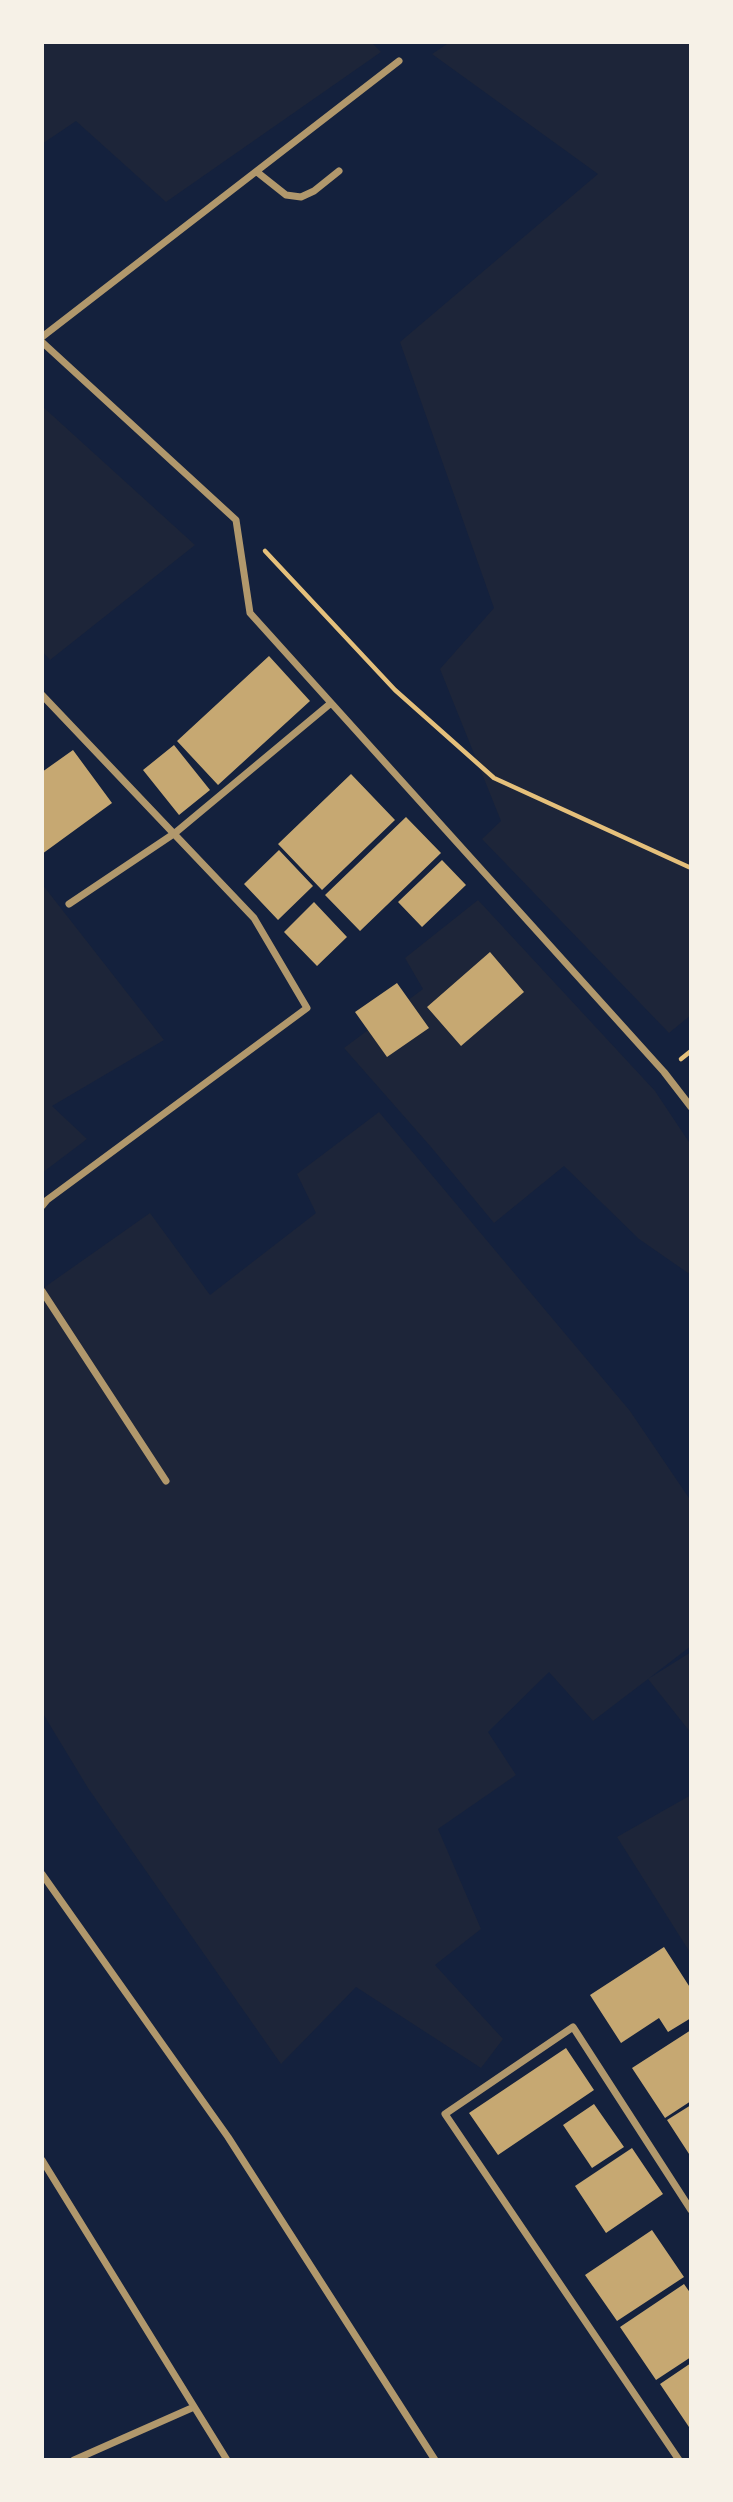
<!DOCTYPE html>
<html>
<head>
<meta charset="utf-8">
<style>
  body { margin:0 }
  #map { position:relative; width:733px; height:2502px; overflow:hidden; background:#14213d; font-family:Overpass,sans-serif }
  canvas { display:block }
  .frame { position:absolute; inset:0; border:44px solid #f6f1e7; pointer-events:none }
</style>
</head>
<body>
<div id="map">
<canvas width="733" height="2502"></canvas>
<div class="frame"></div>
</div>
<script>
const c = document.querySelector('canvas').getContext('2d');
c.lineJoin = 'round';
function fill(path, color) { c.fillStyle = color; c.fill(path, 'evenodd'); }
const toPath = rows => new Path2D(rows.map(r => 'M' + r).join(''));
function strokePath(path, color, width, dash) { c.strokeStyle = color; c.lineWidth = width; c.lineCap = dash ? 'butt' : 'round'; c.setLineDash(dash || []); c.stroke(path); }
fill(toPath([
  [42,42,371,42,381,52,166,202,76,121,42,144],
  [450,42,691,42,691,1015,669,1033,482,839,501,821,440,669,494,608,400,342,598,174,432,54],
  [42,406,195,545,50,660,42,651],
  [42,884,164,1040,52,1106,87,1139,42,1173],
  [478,900,655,1091,691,1145,691,1272,688,1273,639,1239,564,1166,494,1223,431,1147,344,1048,423,989,405,958],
  [379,1112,630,1411,691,1501,691,1646,648,1679,691,1652,691,1733,648,1679,593,1721,549,1672,488,1732,516,1775,438,1829,481,1929,435,1965,503,2039,481,2068,356,1987,281,2064,88,1788,42,1712,42,1289,150,1213,210,1295,316,1213,297,1174],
  [691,1795,691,1954,617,1837]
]), '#1d2539');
fill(toPath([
  [269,656,310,701,218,785,177,741],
  [174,745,210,790,179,815,143,770],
  [73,750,112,803,42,854,42,772],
  [351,774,395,820,322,890,278,844],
  [406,817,441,853,360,931,325,895],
  [279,850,313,886,278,920,244,884],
  [442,860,466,885,422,927,398,902],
  [314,902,347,937,317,966,284,932],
  [490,952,524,992,461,1046,427,1007],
  [397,983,429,1028,387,1057,355,1012],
  [664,1947,691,1989,691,2018,668,2032,659,2018,621,2043,590,1995],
  [691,2030,691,2101,665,2118,632,2068],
  [566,2048,594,2090,498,2155,469,2113],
  [594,2104,624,2147,592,2168,563,2125],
  [691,2105,691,2157,667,2120],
  [632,2148,663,2194,606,2233,575,2186],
  [652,2230,684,2277,617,2321,585,2275],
  [684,2284,691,2294,691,2357,656,2380,620,2327],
  [691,2363,691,2430,660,2384]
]), '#c6a872');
strokePath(toPath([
  [265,551,395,690,494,778,691,868],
  [681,1059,691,1051]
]), '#e5c07b', 4.5);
strokePath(toPath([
  [257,172,286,195,301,197,314,191,339,171],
  [42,337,399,61],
  [42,342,236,520,250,613,664,1072,691,1107],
  [42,695,254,918,307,1008,47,1200,42,1206],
  [69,904,175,833,331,703],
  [42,1291,166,1481],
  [42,1874,228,2137,435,2460],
  [42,2160,227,2460],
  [74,2460,194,2407],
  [679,2460,445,2114,573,2027,691,2210]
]), '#b1986c', 7);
</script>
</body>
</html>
